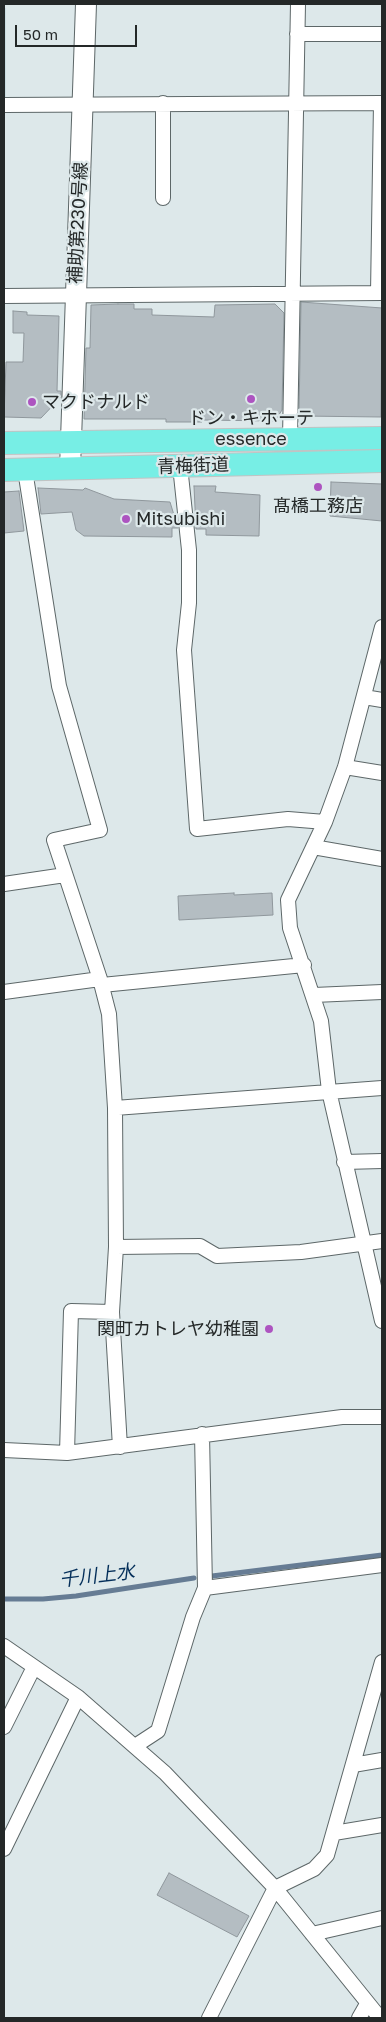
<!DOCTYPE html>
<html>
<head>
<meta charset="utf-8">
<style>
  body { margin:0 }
  #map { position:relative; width:386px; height:2022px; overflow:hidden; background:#dde8ea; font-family:"Golos Text",sans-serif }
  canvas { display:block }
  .frame { position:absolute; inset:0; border:5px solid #242828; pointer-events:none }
  .scale { position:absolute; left:15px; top:25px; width:122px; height:22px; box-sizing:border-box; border:2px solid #242828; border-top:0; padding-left:6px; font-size:15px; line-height:18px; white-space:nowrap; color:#242828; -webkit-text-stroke:4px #dde8ea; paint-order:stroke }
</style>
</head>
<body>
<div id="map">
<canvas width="386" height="2022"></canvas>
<div class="frame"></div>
<div class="scale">50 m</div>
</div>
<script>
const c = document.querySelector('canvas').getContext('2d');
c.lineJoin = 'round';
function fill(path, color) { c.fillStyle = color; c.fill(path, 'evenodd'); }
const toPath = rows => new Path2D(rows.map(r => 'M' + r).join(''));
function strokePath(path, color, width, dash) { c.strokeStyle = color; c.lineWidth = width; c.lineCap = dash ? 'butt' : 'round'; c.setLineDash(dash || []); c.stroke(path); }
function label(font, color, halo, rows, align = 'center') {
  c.font = font + ' "Golos Text","Noto Sans JP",sans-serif'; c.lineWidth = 4.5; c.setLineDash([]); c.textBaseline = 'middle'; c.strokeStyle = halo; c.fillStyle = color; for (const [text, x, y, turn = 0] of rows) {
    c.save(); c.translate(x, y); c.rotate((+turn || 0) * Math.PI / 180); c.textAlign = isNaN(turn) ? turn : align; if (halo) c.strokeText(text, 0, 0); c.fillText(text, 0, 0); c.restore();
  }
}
fill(toPath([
  [4,8,6,8,6,98,4,98]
]), '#cadde1');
strokePath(toPath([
  [212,1576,382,1555],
  [4,1599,43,1599,76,1596,194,1578]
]), '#667c94', 5);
const building = toPath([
  [301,302,382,308,381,417,302,416,299,413,301,302],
  [118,304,134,304,134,309,152,309,152,315,214,317,215,305,275,304,284,313,282,410,275,421,202,420,202,422,166,422,166,419,84,419,86,348,90,348,91,305,118,304],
  [13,311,27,312,27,315,59,316,57,391,61,391,61,397,41,418,4,417,6,362,23,362,24,333,13,333,13,311],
  [331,482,382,484,382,521,330,516,331,482],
  [194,486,216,486,215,492,260,495,259,536,206,535,206,529,196,529,194,486],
  [38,488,83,490,85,488,114,499,170,502,178,528,172,528,172,537,84,536,76,530,72,512,41,514,38,488],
  [19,491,24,531,4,533,4,492,19,491],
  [234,893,234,895,272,893,273,915,179,920,178,896,234,893],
  [169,1873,249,1916,237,1937,157,1895,169,1873]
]);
fill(building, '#b4bdc2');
strokePath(building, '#8f979c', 1);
const street = toPath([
  [297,34,382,34],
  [4,105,382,103],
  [163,198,163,103],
  [378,293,381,103],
  [4,296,382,293],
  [290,438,298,4],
  [180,466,189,550,189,603,184,650,197,829,288,819,325,822],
  [25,470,59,686,100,830,54,840,100,979,109,1014,115,1108,116,1247,112,1312,120,1447],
  [382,627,345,767,325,822,288,900,290,928,321,1021,329,1091,382,1321],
  [364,697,382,700],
  [345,767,382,773],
  [313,847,382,859],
  [4,884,65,875],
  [102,985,304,965],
  [4,992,100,979],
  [314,995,382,992],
  [115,1108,382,1088],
  [344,1162,382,1161],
  [116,1247,200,1246,217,1256,301,1252,382,1241],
  [4,1450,67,1453,342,1417,382,1417],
  [67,1453,71,1311,112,1312],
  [205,1588,382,1565],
  [4,1646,78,1697,165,1773,275,1888,380,2018],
  [4,1727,34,1667],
  [135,1746,158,1731,193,1617,205,1588,202,1434],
  [353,1765,382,1760],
  [334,1833,382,1825],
  [4,1849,78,1697],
  [312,1934,382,1918],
  [209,2018,275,1888,314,1869,327,1855,382,1662],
  [359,2018,367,2004]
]);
const secondary = toPath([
  [70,469,86,4]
]);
const primary = toPath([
  [4,443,382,438],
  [4,470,382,461]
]);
strokePath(street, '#5d6768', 16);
strokePath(secondary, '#5d6768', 22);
strokePath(primary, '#c2c3c3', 24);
strokePath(street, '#fff', 14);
strokePath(secondary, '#fff', 20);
strokePath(primary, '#77eee5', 22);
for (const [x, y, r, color] of [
  [251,399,5,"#ad54c0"],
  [32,402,5,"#ad54c0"],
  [318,487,5,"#ad54c0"],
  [126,519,5,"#ad54c0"],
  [269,1329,5,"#ad54c0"]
]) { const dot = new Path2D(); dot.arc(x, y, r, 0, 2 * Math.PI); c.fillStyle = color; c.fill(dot); strokePath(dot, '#dde8ea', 2); }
label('18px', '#242828', '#dde8ea', [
  ["補助第230号線",78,223,-87],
  ["青梅街道",193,466,-2]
]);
label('18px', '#242828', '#dde8ea', [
  ["マクドナルド",42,402],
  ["ドン・キホーテ",251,418,"center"],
  ["essence",251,439,"center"],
  ["髙橋工務店",318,506,"center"],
  ["Mitsubishi",136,519],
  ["関町カトレヤ幼稚園",259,1329,"right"]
], 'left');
label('italic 19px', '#032e59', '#dde8ea', [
  ["千川上水",97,1576,-7]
]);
</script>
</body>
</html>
